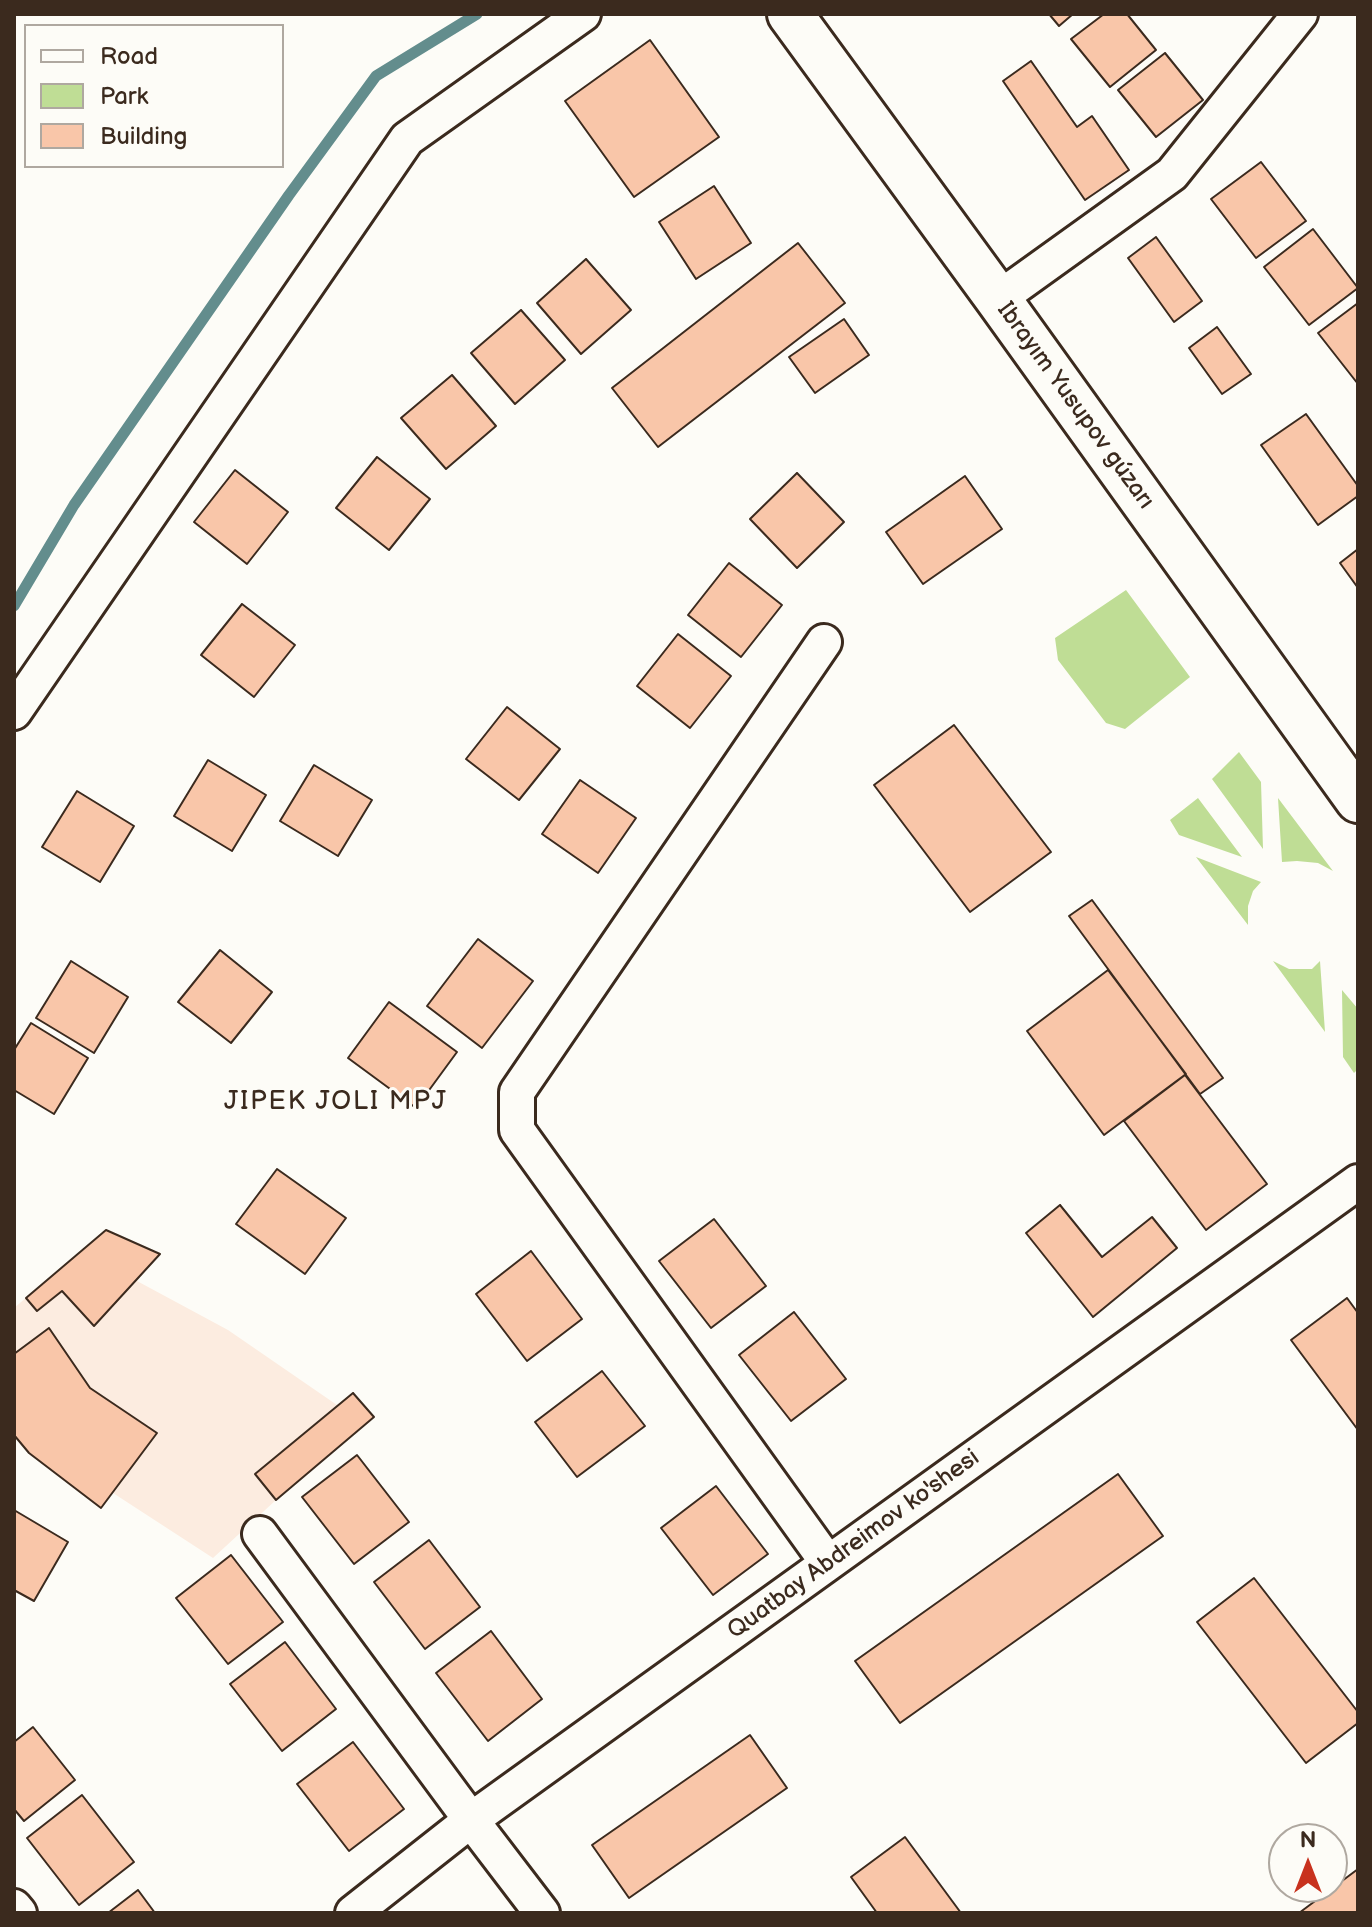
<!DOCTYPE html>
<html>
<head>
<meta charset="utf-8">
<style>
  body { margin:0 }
  #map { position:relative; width:1372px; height:1927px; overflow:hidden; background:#fdfcf7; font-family:"Balsamiq Sans",sans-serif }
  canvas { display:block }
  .frame { position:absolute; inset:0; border:16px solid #3b2a1e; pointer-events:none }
  .legend { position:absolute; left:24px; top:24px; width:260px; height:144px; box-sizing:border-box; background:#fdfcf7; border:2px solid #afa8a0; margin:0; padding:10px 14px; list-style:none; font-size:24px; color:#3b2a1e }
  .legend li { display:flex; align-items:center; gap:16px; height:40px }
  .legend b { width:40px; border:2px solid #afa8a0 }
  .north { position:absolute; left:1268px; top:1823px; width:80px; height:80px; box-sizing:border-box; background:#fdfcf7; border:2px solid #afa8a0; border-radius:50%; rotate:0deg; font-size:22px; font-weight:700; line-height:32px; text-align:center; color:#3b2a1e }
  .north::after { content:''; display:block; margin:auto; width:28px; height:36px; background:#c8321e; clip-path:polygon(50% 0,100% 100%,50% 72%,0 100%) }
</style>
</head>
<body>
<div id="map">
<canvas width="1372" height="1927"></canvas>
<div class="frame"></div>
<ul class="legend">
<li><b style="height:10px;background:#fdfcf7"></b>Road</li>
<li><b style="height:22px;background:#bfdd95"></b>Park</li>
<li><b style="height:22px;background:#f9c6a9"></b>Building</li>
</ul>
<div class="north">N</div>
</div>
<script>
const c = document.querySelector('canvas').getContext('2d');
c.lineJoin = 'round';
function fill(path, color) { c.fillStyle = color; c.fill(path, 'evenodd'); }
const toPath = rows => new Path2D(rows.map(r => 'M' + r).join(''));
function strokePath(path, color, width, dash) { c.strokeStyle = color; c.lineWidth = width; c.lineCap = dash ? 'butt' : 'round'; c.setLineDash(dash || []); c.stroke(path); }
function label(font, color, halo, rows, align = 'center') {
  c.font = font + ' "Balsamiq Sans",sans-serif'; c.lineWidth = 6; c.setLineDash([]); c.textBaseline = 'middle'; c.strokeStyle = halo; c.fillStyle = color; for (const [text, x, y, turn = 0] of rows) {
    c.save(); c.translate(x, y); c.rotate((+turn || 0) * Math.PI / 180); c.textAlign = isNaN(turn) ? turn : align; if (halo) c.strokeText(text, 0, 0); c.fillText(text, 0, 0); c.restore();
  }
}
fill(toPath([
  [106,1230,160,1254,137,1281,228,1330,337,1405,353,1393,374,1417,276,1500,213,1558,113,1493,101,1508,29,1453,14,1435,14,1308]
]), '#fcece0');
fill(toPath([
  [1126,590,1190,677,1125,729,1106,723,1058,660,1055,638],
  [1239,752,1261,782,1263,849,1212,779],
  [1198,798,1242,857,1179,835,1170,820],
  [1278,798,1333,871,1318,863,1297,861,1282,862],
  [1196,857,1261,882,1253,891,1248,906,1248,925],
  [1273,961,1289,969,1312,969,1320,961,1325,1032],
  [1342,990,1358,1009,1358,1069,1354,1073,1343,1057]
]), '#bfdd95');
strokePath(toPath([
  [14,606,74,505,289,195,376,76,477,14]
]), '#638d8d', 11);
const building = toPath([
  [1049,14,1073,14,1059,26,1049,14],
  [1104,14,1127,14,1156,50,1110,87,1071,39,1104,14],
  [650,40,719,137,634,197,565,101,650,40],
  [1165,53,1203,100,1156,137,1118,90,1165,53],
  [1031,61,1077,127,1092,116,1129,170,1085,200,1003,81,1031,61],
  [1261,162,1306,221,1256,258,1211,199,1261,162],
  [714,186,751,243,696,279,659,222,714,186],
  [1313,229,1358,288,1309,325,1264,267,1313,229],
  [1156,237,1202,301,1174,322,1128,258,1156,237],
  [798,243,845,303,658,447,612,388,798,243],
  [586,259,631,310,581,354,537,303,586,259],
  [1358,303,1358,384,1318,333,1358,303],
  [521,310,565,360,515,404,471,353,521,310],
  [844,319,869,355,815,393,789,357,844,319],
  [1217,327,1251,374,1222,394,1189,348,1217,327],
  [452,375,496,426,446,469,401,418,452,375],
  [1306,414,1358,486,1358,496,1318,525,1261,445,1306,414],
  [377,457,430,499,389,550,336,508,377,457],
  [235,470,288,512,247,564,194,522,235,470],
  [797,473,844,522,797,568,750,519,797,473],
  [965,476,1002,529,923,584,886,532,965,476],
  [1358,549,1358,588,1340,563,1358,549],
  [729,563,782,605,741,657,688,615,729,563],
  [242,604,295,645,254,697,201,655,242,604],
  [678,634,731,676,690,728,637,686,678,634],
  [507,707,560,749,519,800,466,759,507,707],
  [954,725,1051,852,970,912,874,785,954,725],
  [208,760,266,795,232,851,174,816,208,760],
  [314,765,372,800,338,856,280,821,314,765],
  [580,780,636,818,598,873,542,834,580,780],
  [77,791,134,826,100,882,42,847,77,791],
  [1092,900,1223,1078,1200,1094,1069,916,1092,900],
  [478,939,533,981,482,1048,427,1006,478,939],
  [220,950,272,992,231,1043,178,1002,220,950],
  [71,961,128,997,94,1053,36,1018,71,961],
  [1108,970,1186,1074,1104,1135,1027,1031,1108,970],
  [389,1002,457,1052,416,1108,348,1058,389,1002],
  [31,1023,88,1058,54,1114,14,1090,14,1050,31,1023],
  [1185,1075,1267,1184,1206,1230,1124,1121,1185,1075],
  [277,1169,346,1218,305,1274,236,1224,277,1169],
  [1060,1205,1102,1257,1152,1217,1177,1248,1093,1317,1026,1233,1060,1205],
  [714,1219,766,1286,711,1328,659,1261,714,1219],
  [106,1230,160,1254,94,1326,62,1291,37,1311,26,1298,106,1230],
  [531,1251,582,1319,527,1361,476,1294,531,1251],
  [1347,1298,1358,1313,1358,1430,1291,1340,1347,1298],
  [794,1312,846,1379,791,1421,739,1355,794,1312],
  [49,1328,90,1388,157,1433,101,1508,29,1453,14,1435,14,1354,49,1328],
  [602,1371,645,1426,577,1477,535,1422,602,1371],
  [353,1393,374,1417,276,1500,255,1474,353,1393],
  [357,1455,409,1522,354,1564,302,1497,357,1455],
  [1118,1474,1163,1536,900,1723,855,1661,1118,1474],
  [716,1486,768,1554,713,1595,661,1528,716,1486],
  [14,1510,68,1542,34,1601,14,1590,14,1510],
  [429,1540,480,1607,425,1649,374,1582,429,1540],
  [231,1555,283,1622,228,1664,176,1598,231,1555],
  [1254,1578,1358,1712,1358,1723,1306,1763,1197,1622,1254,1578],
  [491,1631,542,1699,488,1741,436,1673,491,1631],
  [285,1642,336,1709,282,1751,230,1684,285,1642],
  [33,1727,75,1780,24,1821,14,1809,14,1742,33,1727],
  [750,1735,787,1788,629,1898,592,1845,750,1735],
  [353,1742,404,1809,349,1851,297,1784,353,1742],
  [82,1795,134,1862,79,1905,27,1838,82,1795],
  [905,1837,961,1913,877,1913,851,1877,905,1837],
  [1358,1869,1358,1913,1299,1913,1358,1869],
  [138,1890,155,1913,108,1913,138,1890]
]);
fill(building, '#f9c6a9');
strokePath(building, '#3b2a1e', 2);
const street = toPath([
  [998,299,1172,174,1300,14],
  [824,642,517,1092,517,1130,828,1563],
  [14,712,407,139,583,14],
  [260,1534,471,1820,542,1913],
  [14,1907,19,1913],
  [353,1913,471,1820,1358,1182]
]);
const secondary = toPath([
  [790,14,998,299,1358,800]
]);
strokePath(street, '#3b2a1e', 40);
strokePath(secondary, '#3b2a1e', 50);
strokePath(street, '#fdfcf7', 34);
strokePath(secondary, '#fdfcf7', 44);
label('24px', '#3b2a1e', '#fdfcf7', [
  ["Ibrayım Yusupov gúzarı",1075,406,54],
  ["Quatbay Abdreimov ko'shesi",854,1545,-36]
]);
c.letterSpacing = '2px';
label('26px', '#3b2a1e', '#fdfcf7', [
  ["JIPEK JOLI MPJ",336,1102]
]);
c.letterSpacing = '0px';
</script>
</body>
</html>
